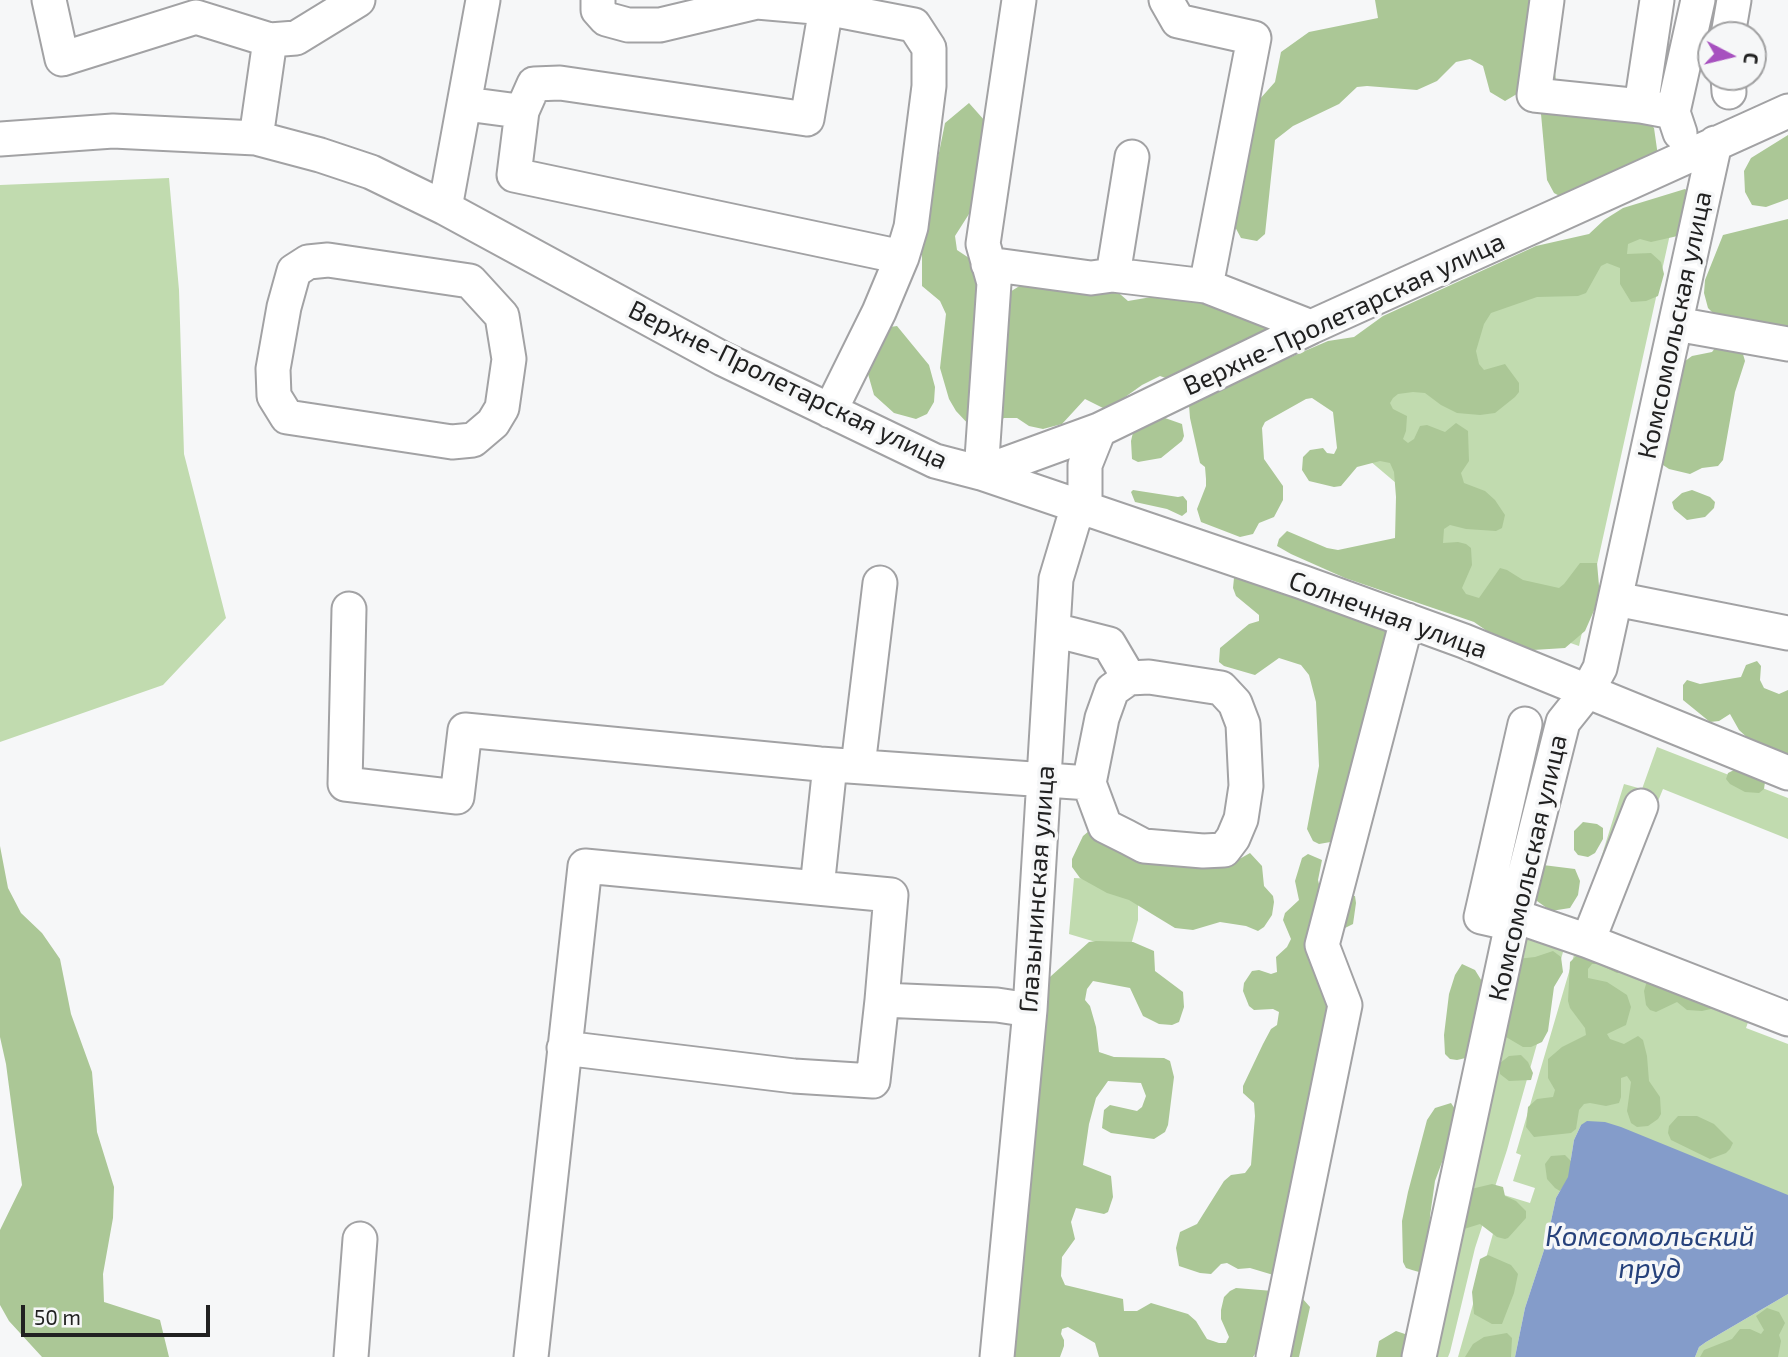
<!DOCTYPE html>
<html>
<head>
<meta charset="utf-8">
<style>
  body { margin:0 }
  #map { position:relative; width:1788px; height:1357px; overflow:hidden; background:#f6f7f8; font-family:"Exo 2",sans-serif }
  canvas { display:block }
  .north { position:absolute; left:1697px; top:21px; width:70px; height:70px; box-sizing:border-box; background:#f6f7f8; border:2px solid #a1a1a2; border-radius:50%; rotate:97deg; font-size:19px; font-weight:700; line-height:28px; text-align:center; color:#212121 }
  .north::after { content:''; display:block; margin:auto; width:24px; height:32px; background:#a751bf; clip-path:polygon(50% 0,100% 100%,50% 72%,0 100%) }
  .scale { position:absolute; left:21px; top:1305px; width:189px; height:32px; box-sizing:border-box; border:4px solid #212121; border-top:0; padding-left:9px; font-size:21px; line-height:24px; white-space:nowrap; color:#212121; -webkit-text-stroke:5px #f6f7f8; paint-order:stroke }
</style>
</head>
<body>
<div id="map">
<canvas width="1788" height="1357"></canvas>
<div class="north">С</div>
<div class="scale">50 m</div>
</div>
<script>
const c = document.querySelector('canvas').getContext('2d');
c.lineJoin = 'round';
function fill(path, color) { c.fillStyle = color; c.fill(path, 'evenodd'); }
const toPath = rows => new Path2D(rows.map(r => 'M' + r).join(''));
function strokePath(path, color, width, dash) { c.strokeStyle = color; c.lineWidth = width; c.lineCap = dash ? 'butt' : 'round'; c.setLineDash(dash || []); c.stroke(path); }
function label(font, color, halo, rows, align = 'center') {
  c.font = font + ' "Exo 2",sans-serif'; c.lineWidth = 7; c.setLineDash([]); c.textBaseline = 'middle'; c.strokeStyle = halo; c.fillStyle = color; for (const [text, x, y, turn = 0] of rows) {
    c.save(); c.translate(x, y); c.rotate((+turn || 0) * Math.PI / 180); c.textAlign = isNaN(turn) ? turn : align; if (halo) c.strokeText(text, 0, 0); c.fillText(text, 0, 0); c.restore();
  }
}
fill(toPath([
  [169,178,179,290,184,454,226,618,163,685,0,742,0,185],
  [1678,198,1579,646,1431,594,1409,494,1370,461,1323,367],
  [1657,747,1788,798,1788,839,1663,789,1656,806,1583,916,1624,784,1642,789],
  [1074,878,1138,881,1138,920,1129,952,1069,934],
  [1530,937,1561,944,1563,952,1507,1150,1475,1248,1450,1352,1448,1357,1432,1357,1524,940],
  [1586,950,1751,1014,1746,1028,1788,1044,1788,1196,1581,1125,1574,1140,1568,1177,1556,1198,1546,1244,1525,1308,1515,1357,1458,1357,1504,1195,1530,1203,1535,1188,1513,1181,1521,1155,1516,1153,1574,955],
  [1788,1294,1788,1357,1695,1357,1699,1347,1706,1342]
]), '#c1dbaf');
fill(toPath([
  [1375,0,1563,0,1555,73,1558,95,1634,106,1654,128,1658,156,1567,200,1554,193,1547,180,1541,114,1534,100,1522,91,1505,101,1490,92,1483,66,1470,59,1456,62,1437,81,1417,90,1367,86,1357,87,1339,104,1293,126,1275,140,1265,234,1257,241,1241,238,1234,225,1251,109,1275,82,1281,52,1309,32,1378,18],
  [969,103,985,121,980,170,969,214,955,236,957,250,969,258,977,269,1005,295,1034,277,1113,288,1128,301,1169,294,1200,298,1283,324,1174,381,1160,376,1142,385,1107,410,1085,399,1062,424,1043,429,1029,426,1017,418,1004,418,989,428,971,427,956,411,949,399,940,368,946,314,940,301,922,286,922,237,945,123],
  [1788,135,1788,199,1766,207,1752,205,1745,192,1744,171,1751,158],
  [1685,189,1690,193,1682,235,1651,242,1640,239,1628,244,1627,254,1651,253,1661,262,1664,274,1658,296,1646,301,1631,302,1620,284,1620,268,1607,263,1601,266,1586,293,1578,296,1537,297,1491,313,1484,324,1476,351,1479,364,1484,370,1505,364,1519,383,1519,392,1515,397,1495,413,1480,415,1457,413,1441,405,1425,393,1413,392,1398,394,1393,398,1390,403,1393,409,1407,416,1406,431,1403,439,1408,443,1414,439,1420,426,1427,425,1445,432,1456,423,1468,431,1469,461,1461,473,1464,483,1485,491,1495,500,1505,515,1502,528,1496,531,1466,529,1450,525,1444,529,1443,543,1458,542,1466,544,1471,548,1472,565,1462,588,1466,594,1479,598,1500,568,1507,570,1523,580,1559,588,1564,584,1580,563,1597,563,1600,597,1585,631,1565,648,1533,650,1487,631,1474,622,1345,578,1291,554,1277,546,1279,539,1287,531,1327,548,1338,550,1395,538,1396,497,1394,472,1390,463,1380,461,1357,467,1341,486,1334,487,1309,481,1302,470,1303,457,1310,450,1323,448,1327,453,1334,454,1337,448,1333,412,1312,398,1306,399,1265,422,1262,428,1264,459,1283,486,1283,500,1274,517,1259,523,1253,534,1240,537,1201,522,1197,509,1206,486,1206,479,1205,467,1200,463,1190,418,1189,405,1193,399,1328,341,1354,337,1383,316,1536,246,1589,234,1604,220,1623,208],
  [1788,219,1788,335,1718,318,1708,308,1704,293,1705,280,1723,235],
  [897,326,929,365,935,387,934,402,927,414,916,419,894,413,874,395,864,360,883,328],
  [1719,343,1738,350,1743,354,1745,361,1735,392,1723,460,1718,466,1702,468,1690,474,1669,469,1663,465,1660,459,1681,364,1692,356,1712,352],
  [1160,413,1165,418,1182,424,1184,436,1182,441,1161,458,1138,462,1132,459,1131,441,1134,428],
  [1133,490,1178,497,1183,496,1187,501,1187,512,1182,516,1167,509,1135,502,1131,492],
  [1692,490,1710,497,1715,502,1714,508,1705,517,1687,520,1674,509,1672,502,1682,493],
  [1235,568,1394,624,1342,840,1319,844,1313,841,1307,829,1319,766,1316,702,1309,675,1301,665,1279,658,1255,675,1224,666,1219,662,1220,648,1249,624,1259,621,1259,615,1236,596,1233,588],
  [1757,661,1761,666,1760,680,1764,688,1779,694,1788,690,1788,759,1752,742,1739,730,1730,714,1719,721,1710,722,1683,700,1683,685,1687,680,1700,684,1741,677,1746,665],
  [1734,770,1746,771,1765,782,1764,789,1759,793,1745,792,1730,784,1726,779,1728,773],
  [1583,822,1597,824,1603,828,1603,839,1595,853,1588,857,1578,855,1574,850,1574,831],
  [1089,831,1171,866,1236,861,1250,853,1262,866,1264,886,1273,896,1274,902,1272,915,1264,927,1258,931,1246,926,1220,922,1193,930,1175,928,1129,900,1107,893,1080,878,1072,867,1072,859,1083,836],
  [0,846,8,888,21,913,42,933,60,959,71,1014,92,1072,97,1132,114,1187,113,1218,103,1274,104,1302,160,1320,169,1357,42,1357,9,1321,0,1305,0,1230,22,1185,6,1064,0,1037],
  [1308,854,1322,860,1318,880,1320,888,1326,893,1355,896,1356,903,1353,924,1335,933,1332,992,1280,1277,1250,1268,1238,1269,1227,1263,1221,1264,1211,1274,1200,1273,1179,1266,1176,1248,1180,1232,1197,1224,1224,1181,1231,1175,1245,1173,1251,1165,1255,1116,1254,1103,1243,1093,1243,1086,1263,1044,1271,1029,1277,1025,1279,1012,1273,1009,1254,1010,1249,1006,1243,991,1244,983,1252,971,1259,970,1271,974,1277,972,1276,957,1287,947,1291,939,1283,920,1285,913,1299,900,1295,881,1302,858],
  [1535,864,1575,869,1580,881,1578,895,1570,908,1551,911,1530,896],
  [1096,941,1133,942,1154,951,1155,971,1183,992,1184,1007,1179,1022,1172,1025,1159,1024,1143,1016,1130,988,1093,981,1087,989,1085,1000,1090,1006,1096,1027,1099,1052,1114,1057,1164,1058,1170,1061,1174,1077,1168,1125,1165,1132,1154,1139,1111,1133,1102,1128,1104,1110,1110,1105,1137,1111,1142,1107,1146,1096,1141,1083,1108,1081,1096,1098,1089,1124,1083,1165,1111,1176,1113,1197,1108,1212,1104,1214,1076,1208,1071,1222,1075,1239,1062,1257,1061,1276,1065,1285,1123,1299,1124,1311,1137,1311,1151,1303,1188,1314,1196,1321,1207,1339,1219,1343,1226,1343,1229,1337,1221,1319,1221,1310,1224,1297,1230,1291,1236,1288,1273,1291,1261,1345,1253,1357,1099,1357,1095,1343,1068,1327,1062,1329,1061,1334,1064,1340,1064,1346,1060,1357,1012,1357,1041,985,1089,942],
  [1587,946,1629,971,1617,973,1598,964,1592,964,1588,969,1588,978,1607,982,1627,995,1631,1007,1626,1025,1607,1034,1610,1039,1624,1044,1638,1036,1643,1040,1647,1056,1649,1081,1660,1097,1661,1114,1658,1119,1648,1126,1637,1127,1631,1123,1627,1111,1631,1082,1627,1076,1621,1078,1621,1097,1619,1103,1606,1106,1590,1103,1584,1104,1579,1110,1576,1129,1571,1133,1534,1137,1526,1127,1528,1107,1537,1099,1553,1097,1555,1090,1548,1078,1548,1059,1562,1047,1586,1035,1585,1028,1570,1008,1568,1001,1570,962],
  [1553,951,1561,957,1563,972,1554,987,1548,1031,1542,1042,1531,1047,1523,1047,1506,1037,1501,1028,1517,959,1535,957],
  [1462,964,1475,970,1483,983,1470,1057,1457,1060,1450,1059,1445,1054,1444,1035,1449,994,1455,975],
  [1647,981,1719,1007,1702,1011,1687,1010,1677,1002,1656,1012,1650,1010,1646,1005,1644,991],
  [1521,1055,1528,1062,1533,1073,1531,1080,1509,1081,1500,1074,1500,1063,1509,1056],
  [1451,1103,1455,1109,1455,1127,1435,1181,1430,1216,1428,1264,1419,1272,1412,1270,1406,1268,1403,1262,1402,1221,1408,1192,1427,1120,1435,1108],
  [1678,1116,1697,1116,1714,1124,1733,1143,1730,1149,1726,1153,1710,1159,1671,1140,1668,1133,1669,1126],
  [1565,1155,1572,1162,1571,1176,1560,1191,1555,1188,1547,1179,1545,1164,1551,1156],
  [1492,1184,1503,1187,1505,1196,1516,1201,1526,1211,1526,1218,1508,1238,1505,1239,1497,1237,1480,1224,1464,1229,1449,1222,1471,1189],
  [1488,1255,1511,1265,1518,1274,1514,1293,1502,1324,1492,1324,1474,1314,1472,1292,1480,1259],
  [1302,1298,1310,1307,1299,1357,1276,1357],
  [1767,1308,1779,1312,1785,1323,1779,1335,1781,1341,1778,1357,1700,1357,1704,1350,1732,1339,1740,1329,1750,1329,1761,1334,1764,1330,1756,1316],
  [1396,1331,1408,1335,1412,1357,1376,1357,1379,1341],
  [1507,1333,1512,1338,1511,1357,1465,1357,1473,1344,1484,1337]
]), '#abc796');
fill(toPath([
  [1587,1121,1605,1122,1621,1127,1788,1195,1788,1294,1706,1342,1699,1347,1695,1357,1515,1357,1525,1308,1546,1244,1556,1198,1568,1177,1574,1140,1581,1125]
]), '#849cca');
const minor = toPath([
  [49,0,62,59,196,17,270,40,296,38,358,0],
  [598,0,598,10,606,19,628,25,660,25,757,2,826,8],
  [1547,0,1534,95,1641,106,1673,112],
  [1728,35,1734,0],
  [1728,77,1729,92],
  [466,104,511,110],
  [1641,106,1657,0],
  [1680,133,1673,112,1698,0],
  [256,138,270,40],
  [0,139,113,131,256,138,320,155,371,172,445,208,723,359,935,461,981,473,1302,582,1464,641,1788,773],
  [445,208,483,0],
  [328,260,470,281,502,316,509,359,502,408,493,423,473,440,452,442,287,417,274,396,273,369,284,307,294,271,308,262,328,260],
  [988,264,1091,278,1113,275,1206,286,1254,38,1178,21,1166,0],
  [1113,275,1132,157],
  [1206,286,1311,327],
  [1676,324,1788,344],
  [830,411,879,312,902,257,911,227,929,86,929,48,914,25,826,8,807,119,560,83,534,84,522,111,514,175,902,257],
  [981,473,1099,430,1311,327,1788,111],
  [981,473,994,283,983,244,1019,0],
  [1616,599,1788,633],
  [349,609,345,784,457,797,465,730,820,764,1089,783,1105,826,1127,837,1144,846,1203,851,1224,850,1233,838,1241,819,1246,786,1243,724,1235,703,1221,688,1149,677,1129,678,1112,690,1102,718,1089,783],
  [1054,630,1109,644,1129,678],
  [858,766,880,583],
  [817,888,830,765],
  [1515,916,1588,941,1788,1019],
  [1512,924,1481,917,1525,724],
  [1588,941,1641,806],
  [564,1048,794,1076,873,1081,882,1000],
  [351,1357,360,1239],
  [531,1357,585,866,891,895,882,1000,997,1005,1030,1010],
  [997,1357,1030,1010,1056,579,1074,519,1085,508,1085,465,1099,430],
  [1273,1357,1345,1005,1322,945,1407,620],
  [1419,1357,1512,924,1563,722,1587,692,1600,668,1715,143]
]);
strokePath(minor, '#a2a2a4', 37);
strokePath(minor, '#fff', 33);
label('26px', '#212121', '#f6f7f8', [
  ["Верхне-Пролетарская улица",1344,314,-25],
  ["Комсомольская улица",1675,325,-78],
  ["Верхне-Пролетарская улица",788,385,26],
  ["Солнечная улица",1388,615,20],
  ["Комсомольская улица",1528,868,-77],
  ["Глазынинская улица",1037,889,-86]
]);
label('italic 28px', '#26417b', '#f6f7f8', [
  ["Комсомольский",1650,1237],
  ["пруд",1650,1269]
]);
</script>
</body>
</html>
